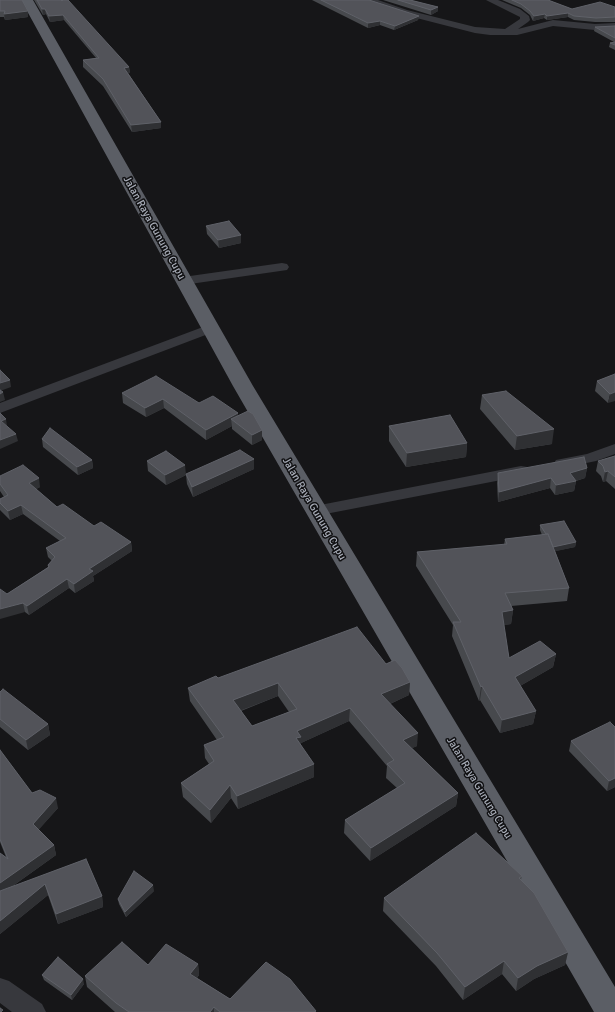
<!DOCTYPE html>
<html>
<head>
<meta charset="utf-8">
<style>
  body { margin:0 }
  canvas { display:block; background:#161618 }
</style>
</head>
<body>
<canvas width="615" height="1012"></canvas>
<script>
const c = document.querySelector('canvas').getContext('2d');
c.lineJoin = 'round';
const toPath = rows => new Path2D(rows.map(r => 'M' + r).join(''));
function fill(path, color) { c.fillStyle = color; c.fill(path, 'evenodd'); }
function strokePath(path, color, width, dash) { c.strokeStyle = color; c.lineWidth = width; c.lineCap = dash ? 'butt' : 'round'; c.setLineDash(dash || []); c.stroke(path); }
function label(font, color, halo, rows, align = 'center') {
  c.font = font + ' Signika,sans-serif'; c.lineWidth = 3; c.setLineDash([]); c.textBaseline = 'middle'; c.strokeStyle = halo; c.fillStyle = color; for (const [text, x, y, turn = 0] of rows) {
    c.save(); c.translate(x, y); c.rotate((+turn || 0) * Math.PI / 180); c.textAlign = isNaN(turn) ? turn : align; if (halo) c.strokeText(text, 0, 0); c.fillText(text, 0, 0); c.restore();
  }
}
fill(toPath([
  [365,0,378,0,407,10,475,27,505,29,520,19,520,17,486,0,498,0,520,9,529,16,530,20,528,22,518,29,553,20,595,24,615,23,615,29,595,30,553,26,517,35,490,35,475,33,401,14,366,2,365,0],
  [282,263,287,264,289,267,287,270,183,285,178,284,176,281,178,278,183,277,282,263],
  [211,324,216,325,218,328,216,331,0,413,0,403,211,324],
  [615,444,615,454,596,461,562,468,556,466,554,463,556,460,587,454,615,444],
  [521,466,527,467,529,471,527,475,315,516,309,515,306,511,309,507,315,506,521,466],
  [0,978,9,981,42,1004,46,1012,12,1012,0,1003,0,978]
]), '#37383d');
fill(toPath([
  [21,0,33,0,253,386,615,987,615,1012,594,1012,233,386,21,0]
]), '#5b5e65');
fill(toPath([
  [0,0,28,11,28,17,5,20,4,17,0,17],
  [34,0,61,0,129,67,130,73,128,73,161,122,161,128,132,132,103,86,83,67,83,60,96,58,64,20,50,22,46,14,43,15],
  [312,0,369,0,419,16,418,20,394,30,380,25,368,28],
  [383,0,410,0,438,7,438,11,431,15],
  [502,0,548,0,572,9,615,7,615,22,595,22,574,20,568,17,547,20,544,18,533,21,530,15,521,8],
  [615,26,615,50,609,47,610,43,614,42,594,31,595,27],
  [206,226,241,243,219,248,207,234],
  [615,374,608,403,595,391,597,381],
  [122,393,199,403,238,413,238,416,262,430,262,440,252,445,232,429,232,426,206,440,164,408,146,417,123,403],
  [482,395,552,444,515,450,480,409],
  [389,426,467,443,466,457,406,467,389,441],
  [42,439,92,460,93,468,78,475,43,447],
  [615,456,615,489,606,481,603,482,601,476,596,471,598,461],
  [254,459,254,469,193,497,187,484,186,475,166,485,148,471,147,461,186,474],
  [587,468,585,478,576,481,574,491,555,495,550,488,498,502,497,483,498,473],
  [0,476,40,487,36,489,57,507,94,526,131,542,132,551,93,576,94,581,75,593,69,588,29,615,25,612,7,594,48,567,48,565,52,561,48,557,46,548,60,541,23,514,10,520,0,510,0,499,4,497,0,491],
  [540,525,576,542,575,547,555,551,569,588,567,601,511,606,513,610,511,624,503,625,509,658,556,654,553,667,520,686,536,711,533,724,500,733,480,700,479,701,452,636,453,625,416,566,417,552,504,545,505,539,542,535,540,530],
  [386,664,410,682,409,695,390,704,417,746,412,748,458,793,456,806,370,861,344,833,345,820,397,788,386,778,387,766,349,721,301,743,301,745,314,777,238,809,231,798,211,823,183,797,181,783,209,764,205,758,204,745,217,740,190,701,188,688,218,678],
  [278,696,289,712,252,726,241,711],
  [0,692,48,724,50,735,28,750,0,727],
  [615,727,615,787,607,791,569,751,571,741],
  [0,750,32,793,58,808,38,830,54,845,56,855,10,888,86,859,102,896,103,907,58,924,48,895,0,934,0,853,6,857,0,842],
  [522,876,521,880,568,952,565,965,534,979,516,991,502,974,463,1000,436,966,383,911,384,898],
  [154,891,126,917,119,904,118,899],
  [198,964,199,975,197,978,230,999,316,1011,316,1012,115,1012,87,987,85,976,148,965],
  [42,975,84,984,72,1000,44,980]
]), '#47494d');
fill(toPath([
  [438,7,438,11,431,15,431,10],
  [42,9,45,9,46,14,43,15],
  [28,11,28,17,5,20,4,14],
  [568,13,568,17,547,20,547,16],
  [545,14,544,18,533,21,534,16],
  [63,15,64,20,50,22,49,16],
  [419,16,418,20,394,30,395,26],
  [380,21,380,25,368,28,368,23],
  [129,67,130,73,125,74,124,68],
  [161,122,161,128,132,132,131,125],
  [241,235,241,243,219,248,218,240],
  [10,380,11,387,0,391,0,383],
  [3,392,5,400,0,402,0,394],
  [615,392,615,401,608,403,610,394],
  [163,399,164,408,146,417,145,408],
  [238,413,239,423,231,419,232,426,206,440,206,430],
  [6,419,7,426,1,421],
  [554,429,552,444,515,450,517,436],
  [262,430,262,440,252,445,252,435],
  [16,434,18,441,0,449,0,440],
  [467,443,466,457,406,467,407,453],
  [254,459,254,469,193,497,192,487],
  [92,460,93,468,78,475,77,467],
  [185,465,186,475,166,485,165,475],
  [587,468,585,478,572,482,576,481,574,491,555,495,556,485,570,473],
  [608,471,606,481,603,482,605,472],
  [39,478,40,487,31,492,29,483],
  [551,478,550,488,498,502,499,492],
  [21,505,23,514,10,520,8,511],
  [131,542,132,551,93,576,94,581,75,593,74,584,89,569],
  [576,542,575,547,552,552,552,547],
  [67,579,69,588,29,615,27,606],
  [23,603,25,612,0,619,0,609],
  [513,610,511,624,500,626,502,612],
  [556,654,553,667,513,690,515,677],
  [410,682,409,695,381,708,381,694],
  [278,683,278,696,234,713,233,700],
  [482,686,480,700,479,701,481,687],
  [350,708,349,721,301,743,301,750,296,738,297,731],
  [536,711,533,724,500,733,502,720],
  [48,724,50,735,28,750,26,740],
  [418,733,417,746,402,753,403,740],
  [314,764,314,777,238,809,237,796],
  [615,778,615,787,607,791,609,781],
  [230,785,231,798,211,823,210,810],
  [458,793,456,806,370,861,371,848],
  [56,798,58,808,35,834,33,824],
  [54,845,56,855,0,895,0,883],
  [45,884,48,895,0,934,0,921],
  [153,885,154,891,126,917,125,912],
  [102,896,103,907,58,924,56,914],
  [568,952,565,965,534,979,516,991,518,978,537,966],
  [504,961,502,974,463,1000,465,987],
  [198,964,199,975,191,985,190,974],
  [83,979,84,984,72,1000,71,995],
  [214,1007,214,1012,210,1012]
]), '#2f3033');
const building = toPath([
  [0,0,22,0,28,11,4,14,5,11,0,11,0,0],
  [37,0,61,0,62,1,63,0,68,0,129,67,124,68,161,122,131,125,103,79,83,60,99,58,63,15,49,16,45,9,42,9,37,0],
  [321,0,369,0,419,16,395,26,380,21,368,23,321,0],
  [398,0,410,0,438,7,431,10,398,0],
  [512,0,548,0,572,9,600,2,615,7,615,17,596,18,574,16,568,13,547,16,545,14,534,16,530,11,521,4,512,0],
  [615,26,615,38,595,27,615,26],
  [615,42,615,45,610,43,615,42],
  [229,221,241,235,218,240,206,226,229,221],
  [0,370,10,380,0,383,0,370],
  [615,374,615,392,610,394,597,381,615,374],
  [156,376,199,403,213,396,238,413,206,430,163,399,145,408,122,393,156,376],
  [0,390,3,392,0,394,0,390],
  [506,391,554,429,517,436,482,395,506,391],
  [248,411,253,414,262,430,252,435,231,419,248,411],
  [0,413,6,419,1,421,16,434,0,440,0,413],
  [450,415,467,443,407,453,389,426,450,415],
  [50,428,92,460,77,467,42,439,50,428],
  [240,450,254,459,192,487,186,474,240,450],
  [166,451,185,465,165,475,147,461,166,451],
  [615,456,615,477,608,471,605,472,603,466,598,461,615,456],
  [584,457,587,468,570,473,576,481,556,485,551,478,499,492,498,473,584,457],
  [23,465,39,478,29,483,57,507,63,504,94,526,101,522,131,542,89,569,93,571,74,584,67,579,27,606,23,603,0,609,0,589,7,594,49,567,48,565,55,557,46,548,66,538,21,505,8,511,0,503,0,499,8,495,0,484,0,476,23,465],
  [564,521,576,542,553,547,548,534,546,534,540,525,564,521],
  [548,534,569,588,505,593,513,610,502,612,509,658,540,641,556,654,515,677,536,711,502,720,482,686,481,687,453,622,461,622,417,552,507,544,505,539,548,534],
  [357,627,386,664,395,660,402,668,410,682,381,694,418,733,403,740,458,793,371,848,345,820,405,783,387,764,394,760,350,708,297,731,301,737,296,738,314,764,237,796,230,785,210,810,181,783,214,761,204,745,224,737,188,688,216,676,218,678,357,627],
  [278,683,297,709,252,726,233,700,278,683],
  [3,689,48,724,26,740,0,719,0,692,3,689],
  [610,722,615,727,615,778,609,781,571,741,610,722],
  [0,750,32,793,40,790,56,798,33,824,54,845,0,883,0,853,8,859,0,839,0,750],
  [476,833,522,876,519,878,534,893,568,952,537,966,518,978,504,961,465,987,437,953,384,898,476,833],
  [86,859,102,896,56,914,45,884,0,921,0,891,86,859],
  [134,871,153,885,125,912,118,899,134,871],
  [122,942,148,965,166,944,198,964,190,974,230,999,266,962,290,979,316,1011,314,1012,220,1012,214,1007,210,1012,129,1012,116,1003,85,976,122,942],
  [58,957,83,979,71,995,42,975,58,957],
  [0,1008,3,1010,1,1012,0,1012,0,1008]
]);
fill(building, '#525359');
strokePath(building, '#5f6168', 1);
label('11px', '#a8adb8', '#111113', [
  ["Jalan Raya Gunung Cupu",154,228,61],
  ["Jalan Raya Gunung Cupu",314,509,60],
  ["Jalan Raya Gunung Cupu",479,788,59]
]);
</script>
</body>
</html>
